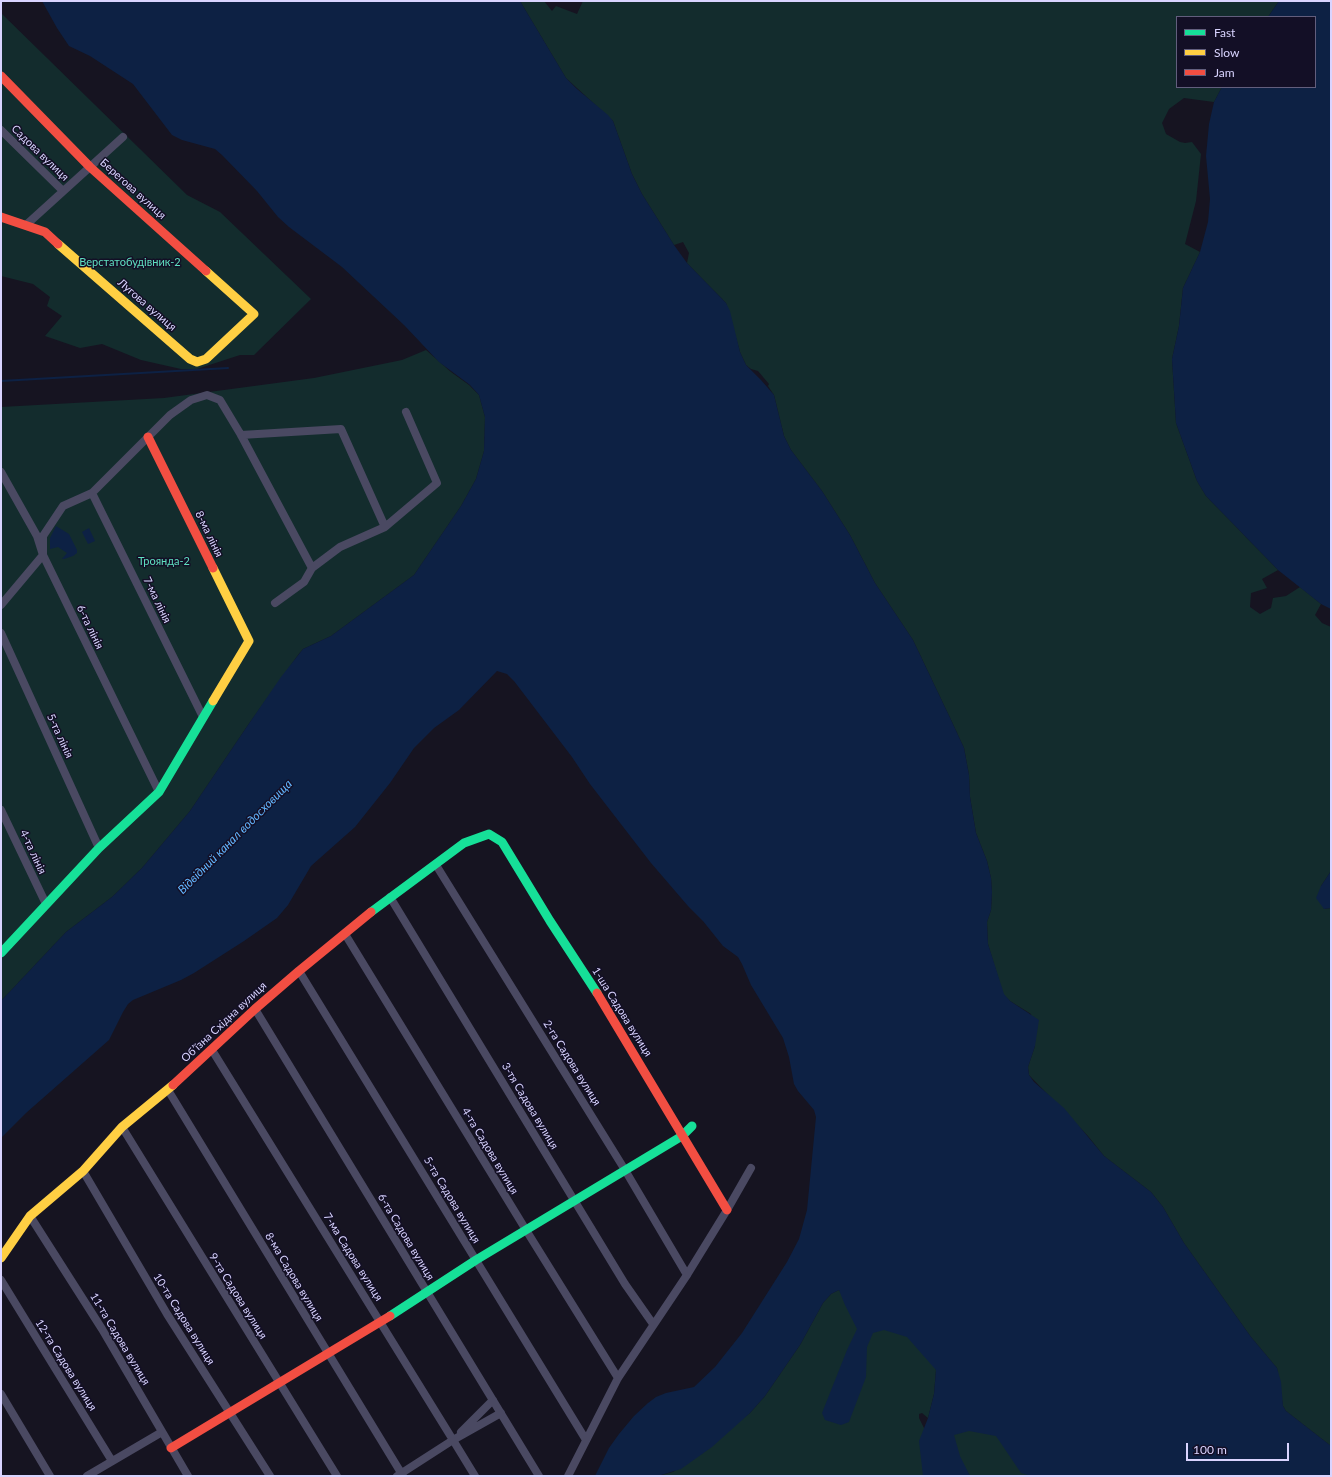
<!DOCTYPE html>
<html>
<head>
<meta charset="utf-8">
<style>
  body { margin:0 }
  #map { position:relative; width:1332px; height:1477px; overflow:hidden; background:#161421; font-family:Lato,sans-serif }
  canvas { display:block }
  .frame { position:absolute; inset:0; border:2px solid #d9d4ff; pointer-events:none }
  .legend { position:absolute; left:1176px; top:16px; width:140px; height:72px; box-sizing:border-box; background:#130f26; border:1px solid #625e7d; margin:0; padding:5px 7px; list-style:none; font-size:12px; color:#d9d4ff }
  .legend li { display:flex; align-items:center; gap:8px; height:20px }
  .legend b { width:20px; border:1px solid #625e7d }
  .scale { position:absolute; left:1186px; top:1443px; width:103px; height:18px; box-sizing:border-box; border:2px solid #d9d4ff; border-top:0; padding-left:5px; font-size:12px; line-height:14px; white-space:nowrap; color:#d9d4ff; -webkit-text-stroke:3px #130f26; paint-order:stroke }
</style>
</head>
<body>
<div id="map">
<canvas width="1332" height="1477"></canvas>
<div class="frame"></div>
<ul class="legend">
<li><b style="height:5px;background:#16e098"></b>Fast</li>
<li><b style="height:5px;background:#ffcf43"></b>Slow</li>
<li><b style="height:5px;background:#f24e42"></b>Jam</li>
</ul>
<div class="scale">100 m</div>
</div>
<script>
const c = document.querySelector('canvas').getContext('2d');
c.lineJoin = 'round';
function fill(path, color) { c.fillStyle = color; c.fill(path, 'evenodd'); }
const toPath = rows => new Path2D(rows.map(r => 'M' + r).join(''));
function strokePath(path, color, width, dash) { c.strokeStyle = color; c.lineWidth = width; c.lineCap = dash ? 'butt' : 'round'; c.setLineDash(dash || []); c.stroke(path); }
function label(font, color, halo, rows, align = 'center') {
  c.font = font + ' Lato,sans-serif'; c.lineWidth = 3; c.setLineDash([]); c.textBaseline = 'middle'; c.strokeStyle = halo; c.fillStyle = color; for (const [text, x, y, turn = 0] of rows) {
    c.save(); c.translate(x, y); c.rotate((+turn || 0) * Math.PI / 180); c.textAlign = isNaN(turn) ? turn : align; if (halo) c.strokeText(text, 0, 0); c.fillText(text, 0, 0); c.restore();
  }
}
fill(toPath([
  [520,1,544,1,552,11,556,6,577,14,583,1,1279,1,1268,17,1177,17,1177,87,1222,87,1214,102,1184,98,1169,109,1162,123,1166,134,1180,142,1185,143,1192,142,1201,154,1196,201,1185,244,1200,252,1183,288,1179,326,1172,359,1176,423,1197,481,1206,496,1278,570,1262,579,1267,588,1251,593,1250,607,1260,614,1271,608,1273,598,1286,596,1300,587,1321,604,1315,615,1322,623,1331,627,1331,871,1321,886,1324,909,1331,908,1331,1446,1286,1411,1283,1406,1277,1368,1251,1337,1184,1243,1163,1207,1151,1192,1104,1156,1088,1136,1029,1075,1028,1067,1035,1046,1031,1014,1010,1001,1003,994,988,944,987,922,991,910,992,892,991,878,987,861,976,833,970,797,969,775,964,748,952,722,913,640,875,583,850,535,822,491,791,450,784,436,774,395,768,386,769,384,758,371,751,369,746,365,740,352,726,303,687,263,689,253,683,242,674,245,642,194,632,174,613,121,566,78],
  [1,13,187,195,220,212,311,299,254,355,240,355,197,369,181,369,141,360,102,344,80,348,45,336,62,316,47,306,50,297,33,284,1,276],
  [426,350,451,372,469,385,479,395,485,417,484,451,476,479,461,506,414,575,331,636,303,649,298,655,248,725,190,811,142,868,112,897,66,932,1,1001,1,407,164,398,314,378,402,360],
  [914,1285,936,1370,934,1394,928,1418,922,1413,919,1414,919,1418,924,1428,931,1455,952,1476,658,1476,673,1472,750,1413,765,1396,800,1345,823,1303,831,1294,839,1290,863,1318],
  [966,1382,1023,1455,1031,1476,970,1476,940,1429]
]), '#132c2d');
fill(toPath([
  [42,1,520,1,566,78,577,89,608,115,613,121,632,174,642,194,674,245,687,263,726,303,730,311,740,352,746,365,761,380,774,395,784,436,791,450,822,491,850,535,875,583,913,640,952,722,964,748,969,775,970,797,976,833,987,861,991,878,992,892,991,910,987,922,988,944,1004,994,1010,1001,1039,1020,1035,1046,1028,1067,1029,1075,1034,1082,1064,1108,1104,1156,1151,1192,1163,1207,1184,1243,1251,1337,1277,1368,1281,1382,1283,1406,1286,1411,1331,1446,1331,1476,1031,1476,1021,1473,996,1436,969,1431,954,1435,960,1456,970,1476,923,1476,919,1441,928,1418,934,1394,936,1370,907,1337,884,1330,873,1333,867,1347,866,1377,849,1422,841,1425,825,1420,822,1413,847,1350,857,1329,845,1305,839,1290,831,1294,823,1303,800,1345,765,1396,750,1413,712,1447,681,1469,658,1476,595,1476,609,1448,619,1434,634,1416,648,1403,656,1397,666,1393,694,1387,715,1367,742,1333,787,1262,799,1239,807,1210,816,1117,814,1110,798,1091,794,1084,789,1057,783,1038,751,985,742,964,738,957,723,946,703,921,688,906,651,863,590,784,572,757,514,681,507,674,497,671,459,710,434,728,414,748,390,783,355,827,311,866,288,905,277,918,244,941,194,973,181,980,133,1000,128,1004,123,1012,109,1040,26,1113,1,1138,1,1001,66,932,112,897,142,868,190,811,248,725,281,677,303,649,331,636,414,575,461,506,476,479,484,451,485,417,479,395,470,385,439,362,404,325,342,267,289,227,278,217,257,191,222,155,215,149,182,140,172,135,133,84,90,56,69,46,57,28],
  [1279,1,1331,1,1331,609,1321,604,1278,570,1206,496,1197,481,1176,423,1172,359,1179,326,1183,288,1200,252,1208,222,1210,199,1206,156,1209,124,1214,102,1222,87,1315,87,1315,17,1268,17],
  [56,526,69,534,77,550,77,553,73,556,64,559,62,559,67,553,58,547,50,549,50,538],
  [89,528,95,541,88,544,82,532],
  [1331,871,1331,908,1324,909,1316,898,1321,886]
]), '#0d2144');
strokePath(toPath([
  [1,381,228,368]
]), '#0d2144', 2);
strokePath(toPath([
  [1,130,63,191],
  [26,225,123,137],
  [241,435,341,429,385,527],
  [1,472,37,536,43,555,159,792],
  [92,493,203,717],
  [275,603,304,582,312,568,340,547,385,527,437,483,406,412],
  [1,605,43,555,43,536,63,506,92,493,170,415,191,400,207,395,220,400,241,435,312,568],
  [1,633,99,848],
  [1,810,46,904],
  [436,865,625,1170,687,1275],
  [390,897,625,1284,653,1324],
  [345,934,526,1230,618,1378],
  [299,971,586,1440],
  [255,1009,539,1476],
  [212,1050,453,1440,475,1476],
  [168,1090,403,1476],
  [122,1127,337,1476],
  [83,1171,167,1314,270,1476],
  [30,1216,102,1329,188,1476],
  [1,1280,112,1461],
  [1,1394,50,1476],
  [461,1432,493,1400],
  [87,1476,162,1432],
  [397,1476,453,1440,501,1413],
  [568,1476,618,1378,687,1275,727,1210,751,1168]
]), '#4a4962', 8);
strokePath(toPath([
  [371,912,464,843,489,834,502,842,550,921,597,993],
  [1,953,99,848,159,792,213,701],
  [390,1316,476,1260,682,1136,692,1126]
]), '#16e098', 9);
strokePath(toPath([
  [58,244,190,359,197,362,206,359,254,314,206,271],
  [213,568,249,641,213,701],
  [1,1258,30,1216,83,1171,122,1127,173,1085]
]), '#ffcf43', 9);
strokePath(toPath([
  [1,76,90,167,206,271],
  [1,217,45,232,58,244],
  [148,437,213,568],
  [597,993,727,1210],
  [173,1085,255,1009,299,971,371,912],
  [171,1448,390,1316]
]), '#f24e42', 9);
label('11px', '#d9d4ff', '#130f26', [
  ["Садова вулиця",40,153,44],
  ["Берегова вулиця",133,189,42],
  ["Лугова вулиця",147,305,41],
  ["8-ма лінія",209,534,64],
  ["7-ма лінія",157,600,64],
  ["6-та лінія",90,627,64],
  ["5-та лінія",60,736,65],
  ["4-та лінія",33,852,65],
  ["1-ша Садова вулиця",622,1012,58],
  ["Обʼїзна Східна вулиця",224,1022,-43],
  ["2-га Садова вулиця",572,1063,58],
  ["3-тя Садова вулиця",530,1106,59],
  ["4-та Садова вулиця",490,1151,59],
  ["5-та Садова вулиця",452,1200,59],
  ["6-та Садова вулиця",406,1237,59],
  ["7-ма Садова вулиця",353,1257,58],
  ["8-ма Садова вулиця",294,1277,59],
  ["9-та Садова вулиця",238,1296,58],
  ["10-та Садова вулиця",184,1319,58],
  ["11-та Садова вулиця",120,1339,59],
  ["12-та Садова вулиця",66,1365,58]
]);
label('11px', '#5fe0c0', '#130f26', [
  ["Верстатобудівник-2",130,262],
  ["Троянда-2",164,561]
]);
label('italic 12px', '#62b6ff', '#130f26', [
  ["Відвідний канал водосховища",235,837,-45]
]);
</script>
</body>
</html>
